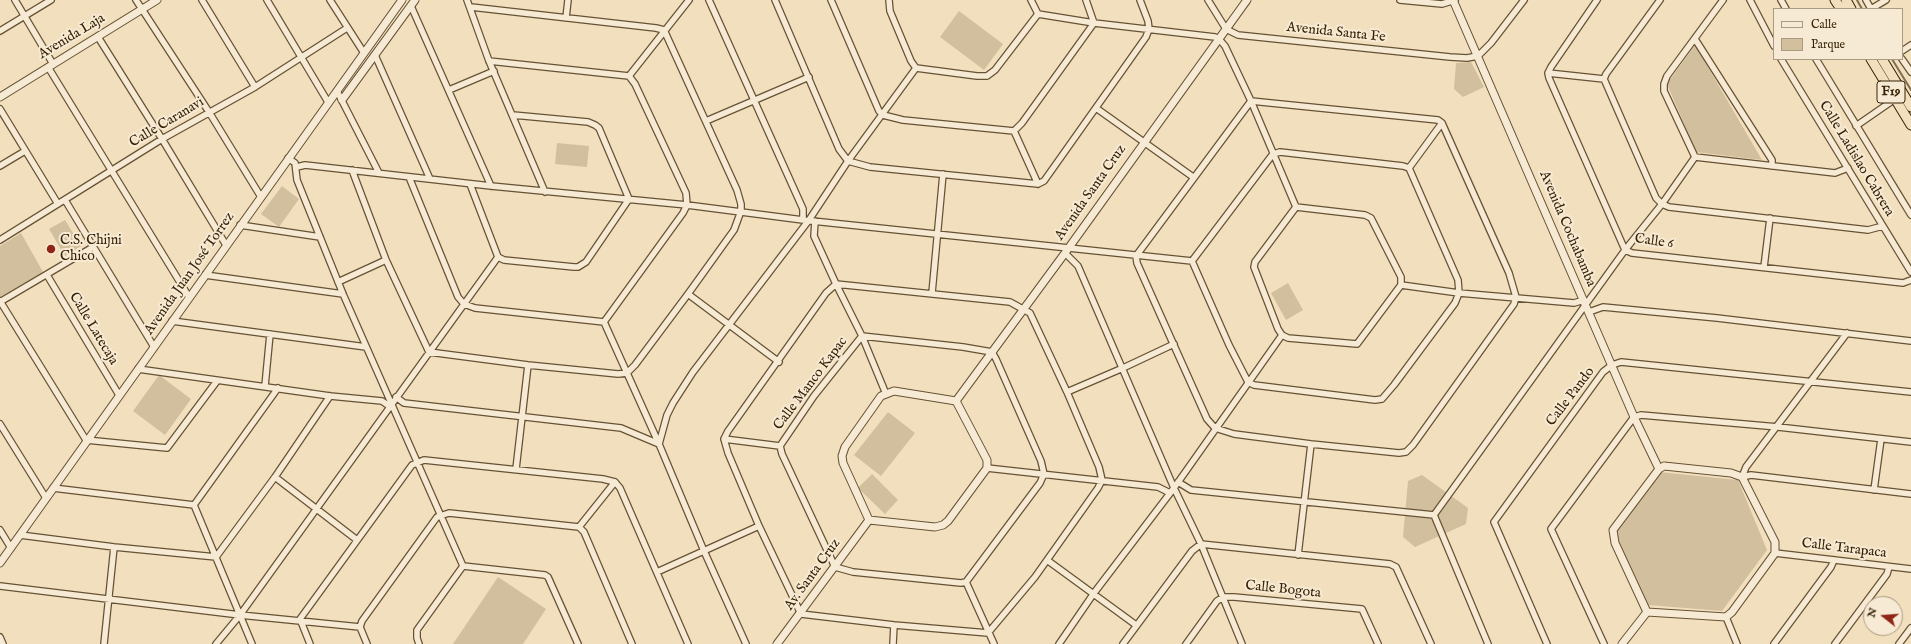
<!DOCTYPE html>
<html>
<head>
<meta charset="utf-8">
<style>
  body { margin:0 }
  #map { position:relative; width:1911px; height:644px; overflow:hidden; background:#f2dfbd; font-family:"IM FELL English",serif }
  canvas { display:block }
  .legend { position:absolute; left:1773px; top:8px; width:130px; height:52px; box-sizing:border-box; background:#f7ead4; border:1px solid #aa9a82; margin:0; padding:5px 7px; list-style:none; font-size:12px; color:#372306 }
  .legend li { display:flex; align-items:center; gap:8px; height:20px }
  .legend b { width:20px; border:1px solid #aa9a82 }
  .north { position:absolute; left:1863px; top:596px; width:40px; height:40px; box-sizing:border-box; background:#f7ead4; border:1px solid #aa9a82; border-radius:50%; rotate:287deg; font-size:11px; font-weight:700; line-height:16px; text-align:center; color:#372306 }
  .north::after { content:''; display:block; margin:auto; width:14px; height:18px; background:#8f2418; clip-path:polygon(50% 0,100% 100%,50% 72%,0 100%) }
</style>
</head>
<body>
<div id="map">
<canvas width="1911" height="644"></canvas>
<ul class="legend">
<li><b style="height:5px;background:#f7ead4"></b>Calle</li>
<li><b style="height:11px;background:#d2bf9e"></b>Parque</li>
</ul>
<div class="north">N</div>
</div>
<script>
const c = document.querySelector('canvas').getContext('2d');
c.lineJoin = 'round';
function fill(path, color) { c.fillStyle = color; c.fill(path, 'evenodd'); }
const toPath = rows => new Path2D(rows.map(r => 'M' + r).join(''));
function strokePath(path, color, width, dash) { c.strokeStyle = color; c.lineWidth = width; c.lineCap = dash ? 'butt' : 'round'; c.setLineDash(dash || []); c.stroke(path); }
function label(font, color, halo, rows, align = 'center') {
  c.font = font + ' "IM FELL English",serif'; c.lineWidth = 4; c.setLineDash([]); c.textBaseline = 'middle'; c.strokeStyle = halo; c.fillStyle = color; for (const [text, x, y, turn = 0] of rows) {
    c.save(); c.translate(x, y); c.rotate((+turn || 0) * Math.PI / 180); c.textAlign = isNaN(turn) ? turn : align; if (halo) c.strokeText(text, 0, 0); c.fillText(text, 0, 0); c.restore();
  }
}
fill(toPath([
  [959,11,1003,44,984,70,940,37],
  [1695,45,1762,160,1696,152,1667,84],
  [1471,62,1484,87,1463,97,1454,89,1456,63],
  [557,143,589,146,587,167,555,164],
  [282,186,299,199,279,227,261,214],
  [65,220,81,246,65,256,49,229],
  [21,233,43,272,0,297,0,246],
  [1288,283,1303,310,1286,320,1271,293],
  [159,375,191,399,165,435,133,411],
  [888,412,915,433,881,476,854,455],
  [1659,472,1738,480,1767,550,1722,611,1648,605,1615,533],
  [872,474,898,500,885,514,858,488],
  [1422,475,1468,508,1466,524,1415,547,1403,537,1408,481],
  [498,577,546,609,523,644,453,644]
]), '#d2bf9e');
strokePath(toPath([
  [1857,0,1862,9],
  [1892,59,1911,90]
]), '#816d4f', 2);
const minor = toPath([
  [15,0,53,64],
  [136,0,209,112,261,197],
  [202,0,255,87],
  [267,0,328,102],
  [330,0,364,53],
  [467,0,489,61,545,192],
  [709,0,803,209,803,220],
  [775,0,839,149,848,161,870,167,1038,184,1044,181,1146,37,1149,29,1148,21,1140,0],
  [831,0,879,111,883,115,903,120,1014,131,1022,123,1094,23,1086,0],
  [889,0,890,11,911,61,916,68,977,76,987,76,995,70,1038,14,1031,0],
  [1208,0,1226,29,1238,35,1450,57,1467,58,1478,56,1491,43,1524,0],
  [1400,0,1442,4,1455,0],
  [1597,0,1551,67,1548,73,1549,78,1625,250,1632,253,1903,283,1911,280],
  [1660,0,1606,74,1604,79,1656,198,1662,204,1669,207,1868,230,1883,226],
  [1723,0,1667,76,1664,84,1664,91,1695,157,1835,173,1848,168],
  [1750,0,1774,46],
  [1781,0,1786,9],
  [1866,0,1871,9],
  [411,6,491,186],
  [1871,9,1886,0],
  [1038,14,1094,23,1215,37,1219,39,1225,46,1251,101,1438,120,1442,123,1509,273,1516,297,1514,304,1413,445,1406,452,1399,453,1311,444,1234,434,1215,428,1207,419,1137,263,1136,256,1251,101,1296,207],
  [566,18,568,0],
  [0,31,51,0],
  [98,37,162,139,226,245],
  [1695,39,1772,160,1772,166],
  [1902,51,1911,45],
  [375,55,430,179],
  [1781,59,1911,272],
  [1816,59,1911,215],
  [1902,59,1911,72],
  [489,61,629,76,635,84,686,193,687,205,683,213,604,322],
  [48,67,189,297],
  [1548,73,1604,79],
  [629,76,689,0],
  [449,90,494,71],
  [337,91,379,173],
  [1096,108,1193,177],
  [0,109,58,204],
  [706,121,809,77],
  [1856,126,1895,99],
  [1014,131,1038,184],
  [1280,152,1403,166,1409,168,1458,280,1459,293,1455,303,1394,385,1382,399,1375,400,1254,385,1248,382,1229,345,1192,261,1273,154,1280,152],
  [288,158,295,163,297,180,343,294,463,566],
  [0,166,25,151],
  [297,167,305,165,491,186,687,205,803,220,1192,261],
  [1409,168,1442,123],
  [352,170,386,260,429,352,528,365,618,374,627,373,635,365,688,294,734,230,741,211,741,204,737,190,664,30,656,28,471,7],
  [409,177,458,297,464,304,475,308,604,322],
  [470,184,498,257,504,260,574,267,578,267,586,262,629,199,599,128,595,125,588,122,513,115],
  [65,200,154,347],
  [1296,207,1365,215,1371,218,1401,277,1401,285,1357,344,1288,338,1282,335,1278,329,1254,267,1255,262,1296,207],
  [815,221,814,236,836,284,826,293,728,431,724,439,728,453,759,526,801,614,894,625,988,633,1035,577,1098,488,1102,480,1099,467,1067,392,1030,313,1010,302,836,284],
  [240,225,320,237],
  [0,240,162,139,255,87,347,28],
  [1065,253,1078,266,1174,488,1201,544,1242,644],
  [1764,267,1770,218],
  [47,275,119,395],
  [205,275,343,294],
  [338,282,386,260],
  [836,284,862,336,886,394],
  [1401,285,1459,293,1574,303,1584,300],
  [932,293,943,174],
  [688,294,779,362],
  [0,301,86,440,167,448,217,381],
  [0,302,93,247],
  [1589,312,1603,307,1717,318,1911,341],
  [172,321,366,347],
  [604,322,659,444,704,551,746,644],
  [1847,333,1746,467,1742,477,1751,475,1911,494],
  [862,336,814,396,780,446,782,454,835,567,853,572,961,583,966,582],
  [862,336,963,347,992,352,996,359,1041,461,1044,474,1040,483,966,582],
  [138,369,330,396,382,401,389,406],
  [265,386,270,334],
  [1067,392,1123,368,1174,344],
  [396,397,404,403,621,428,659,444],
  [0,424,46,498],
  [724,439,780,446],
  [659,444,667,415,673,403,693,372,809,220,848,161,916,68],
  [987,468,1158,487,1170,493],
  [516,469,528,365],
  [275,477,357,540],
  [1178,482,1191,490,1434,515],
  [53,488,194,505],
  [1874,490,1881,439],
  [194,505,252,644],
  [194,505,278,388],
  [579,527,615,482],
  [0,530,11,548],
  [20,535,114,547,216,557,275,477,330,396],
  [1775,553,1911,569],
  [1298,555,1311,444],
  [1047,560,1136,625],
  [463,566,545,575,548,577,578,644],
  [657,572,759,526],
  [966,582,994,644],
  [0,586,240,615,360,627],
  [1726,617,1737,644],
  [0,637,3,644],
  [104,644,114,547],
  [216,644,240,615,498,257],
  [310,644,300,619,412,465,424,460,603,479,615,482,620,488,688,644],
  [367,644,360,627,362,621,437,517,449,513,579,527,584,532,632,644],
  [419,644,417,638,417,630,463,566],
  [893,644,894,625],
  [1059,644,1094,593,1174,488,1282,335],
  [1123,644,1192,551,1201,544,1390,564,1396,567,1431,644],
  [1186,644,1217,601,1223,597,1234,597,1362,609,1378,644],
  [1488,644,1434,515,1625,250,1662,204,1695,157],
  [1547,644,1494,522,1603,372,1612,365,1621,362,1911,392],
  [1604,644,1551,529,1634,417,1641,415,1778,427,1911,442],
  [1774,644,1831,567,1834,560],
  [1835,644,1887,574,1889,567],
  [1899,644,1911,628]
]);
const tertiary = toPath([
  [1453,0,1634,417,1659,469],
  [0,97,157,0],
  [342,100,415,0],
  [894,391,956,401,987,460,987,468,948,521,943,525,935,527,869,520,843,463,842,456,845,447,881,396,894,391],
  [956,401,1065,253,1247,0],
  [1664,466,1731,473,1742,477,1775,542,1775,553,1732,612,1726,617,1647,612,1615,543,1613,530,1659,469,1664,466],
  [0,563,402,0],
  [777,644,869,520],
  [1622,644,1647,612]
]);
const trunk = toPath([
  [1835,0,1841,9],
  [1846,0,1851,9],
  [1871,59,1911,125],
  [1882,59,1911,107]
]);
strokePath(minor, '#665234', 8);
strokePath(tertiary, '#665234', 9);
strokePath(trunk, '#372306', 11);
strokePath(minor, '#f7ead4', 5.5);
strokePath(tertiary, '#f7ead4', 7);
strokePath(trunk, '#f2dfbd', 9);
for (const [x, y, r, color] of [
  [51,249,5,"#8f2418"]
]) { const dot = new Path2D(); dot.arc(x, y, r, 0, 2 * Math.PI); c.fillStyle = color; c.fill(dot); strokePath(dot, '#f7ead4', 1.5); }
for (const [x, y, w] of [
  [1891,92,28]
]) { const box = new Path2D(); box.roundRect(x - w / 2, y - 11, w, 22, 3); c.fillStyle = '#f7ead4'; c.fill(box); strokePath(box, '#372306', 1); }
label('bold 13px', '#372306', null, [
  ["F19",1891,92]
]);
label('14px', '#372306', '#f7ead4', [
  ["Avenida Santa Fe",1336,33,6],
  ["Avenida Laja",72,37,-31],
  ["Calle Caranavi",167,123,-31],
  ["Calle Ladislao Cabrera",1856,159,59],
  ["Avenida Santa Cruz",1091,193,-55],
  ["Avenida Cochabamba",1567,229,67],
  ["Calle 6",1654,242,8],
  ["Avenida Juan José Torrez",190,274,-55],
  ["Calle Latecaja",93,329,59],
  ["Calle Manco Kapac",811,384,-53],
  ["Calle Pando",1571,397,-53],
  ["Calle Tarapaca",1844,549,7],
  ["Av. Santa Cruz",813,575,-54],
  ["Calle Bogota",1283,590,6]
]);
label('14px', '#372306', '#f7ead4', [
  ["C.S. Chijni",60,241],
  ["Chico",60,257]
], 'left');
</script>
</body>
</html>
